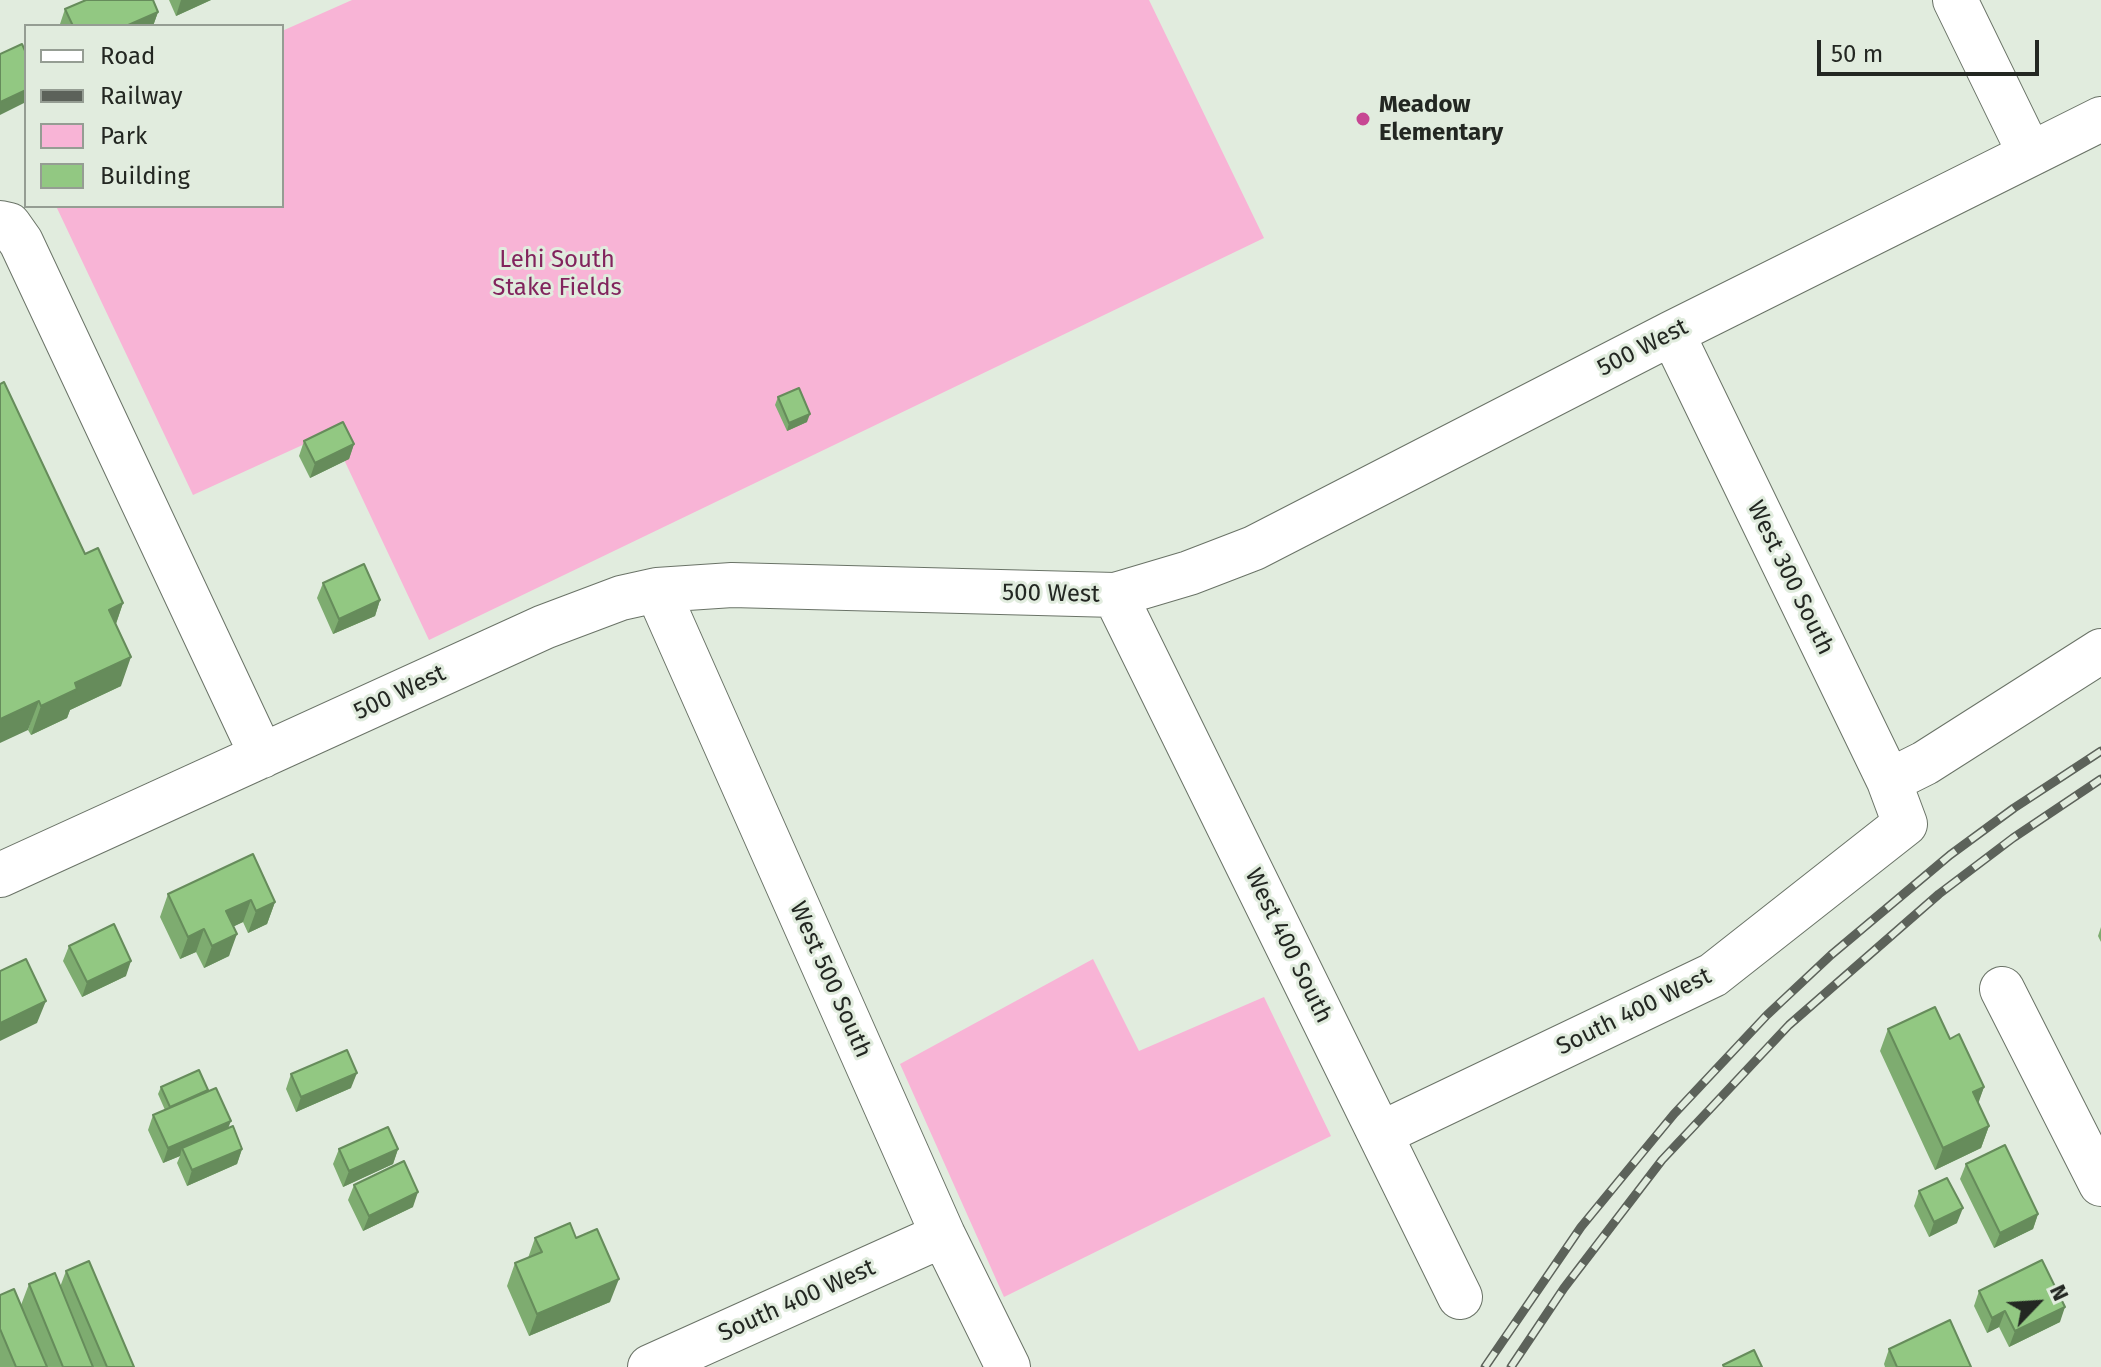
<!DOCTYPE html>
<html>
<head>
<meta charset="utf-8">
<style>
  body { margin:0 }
  #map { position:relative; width:2101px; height:1367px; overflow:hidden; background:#e1ecde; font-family:"Fira Sans",sans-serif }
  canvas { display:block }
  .legend { position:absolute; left:24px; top:24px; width:260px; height:184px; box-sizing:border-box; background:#e1ecde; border:2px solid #959d93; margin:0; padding:10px 14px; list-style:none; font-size:24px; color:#232722 }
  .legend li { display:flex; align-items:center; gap:16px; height:40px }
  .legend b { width:40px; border:2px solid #959d93 }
  .north { position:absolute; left:1997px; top:1263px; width:80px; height:80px; -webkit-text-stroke:6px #e1ecde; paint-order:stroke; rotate:65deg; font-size:22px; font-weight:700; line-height:32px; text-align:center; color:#232722 }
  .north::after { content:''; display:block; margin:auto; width:28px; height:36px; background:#232722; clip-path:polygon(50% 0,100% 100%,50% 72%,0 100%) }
  .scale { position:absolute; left:1817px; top:40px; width:222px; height:36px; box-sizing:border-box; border:4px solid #232722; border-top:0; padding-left:10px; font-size:24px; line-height:28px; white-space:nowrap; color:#232722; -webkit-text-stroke:6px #e1ecde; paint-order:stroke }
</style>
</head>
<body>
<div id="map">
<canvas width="2101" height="1367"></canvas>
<ul class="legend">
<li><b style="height:10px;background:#fff"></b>Road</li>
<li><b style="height:10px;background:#5c625a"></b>Railway</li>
<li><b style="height:22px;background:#f8b4d6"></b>Park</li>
<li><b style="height:22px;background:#92c882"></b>Building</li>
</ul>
<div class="north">N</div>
<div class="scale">50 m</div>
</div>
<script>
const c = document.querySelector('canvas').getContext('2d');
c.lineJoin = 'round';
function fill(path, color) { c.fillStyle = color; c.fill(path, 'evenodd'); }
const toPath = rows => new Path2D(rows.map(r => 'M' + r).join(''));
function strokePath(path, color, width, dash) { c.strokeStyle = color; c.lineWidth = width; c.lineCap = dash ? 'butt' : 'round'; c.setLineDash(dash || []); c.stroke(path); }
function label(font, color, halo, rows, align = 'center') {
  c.font = font + ' "Fira Sans",sans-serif'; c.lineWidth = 6; c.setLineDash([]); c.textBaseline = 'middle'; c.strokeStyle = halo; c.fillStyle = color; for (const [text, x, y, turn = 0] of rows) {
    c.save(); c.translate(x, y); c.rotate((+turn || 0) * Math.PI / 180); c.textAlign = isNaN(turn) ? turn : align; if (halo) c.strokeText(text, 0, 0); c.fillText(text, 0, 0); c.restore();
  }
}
fill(toPath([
  [352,0,1149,0,1264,238,429,640,331,432,193,495,56,206,282,206,282,31],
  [1093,959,1139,1051,1264,997,1331,1136,1004,1297,900,1064]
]), '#f8b4d6');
const minor = toPath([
  [1955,0,2030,154],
  [0,223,9,225,21,242,262,756],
  [657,590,943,1235,1008,1367],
  [1115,595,1460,1297],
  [1889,781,1925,763,2101,651],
  [0,875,544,627,621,598,657,590,732,585,1115,595,1189,573,1254,548,1672,333,2101,119],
  [2002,989,2101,1184],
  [1380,1134,1713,975,1905,824,1889,781,1672,333],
  [650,1367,943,1235]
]);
strokePath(minor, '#6a7367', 46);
strokePath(minor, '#fff', 44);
const rail = toPath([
  [1485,1367,1581,1227,1674,1114,1767,1015,1831,955,1950,855,2014,808,2101,751],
  [1511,1367,1564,1288,1662,1160,1789,1025,1939,894,2013,838,2101,779]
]);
strokePath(rail, '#5c625a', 9);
strokePath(rail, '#e1ecde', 6, [18]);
fill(toPath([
  [169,0,211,0,176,16],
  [65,9,158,12,153,26,61,26,60,24],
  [778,397,807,422,787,431,775,405],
  [304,441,354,444,349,459,310,478,299,456],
  [85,554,123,603,116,624,121,686,70,710,67,718,31,735,28,730],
  [323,583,380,600,375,616,333,634,317,598],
  [168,894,275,902,267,924,248,933,243,922,234,926,229,956,204,968,196,952,180,959,160,917],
  [2101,927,2101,942,2098,936],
  [69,946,126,976,82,997,63,961],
  [1888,1029,1950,1039,1984,1087,1978,1102,1989,1126,1981,1148,1935,1170,1880,1051],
  [291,1074,351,1088,296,1112,286,1089],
  [161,1087,208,1090,228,1128,242,1149,237,1164,187,1186,177,1163,180,1156,163,1163,148,1130,153,1115,165,1110,158,1094],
  [339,1149,398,1149,393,1164,343,1187,333,1164],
  [1966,1164,2038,1214,2033,1229,1994,1248,1960,1179],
  [354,1185,413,1207,363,1231,348,1200],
  [1919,1191,1957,1223,1929,1237,1914,1206],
  [535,1238,576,1238,610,1302,529,1336,507,1286,515,1263,528,1258],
  [66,1271,134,1367,0,1367,0,1295,21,1305,29,1284,60,1287],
  [1979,1291,2060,1322,2009,1347,1999,1327,1987,1333,1974,1306],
  [1889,1349,1971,1367,1885,1367,1884,1364]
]), '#7eac70');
fill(toPath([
  [181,0,211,0,176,16],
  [158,12,153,26,126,26],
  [26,90,26,102,0,115,0,102],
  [810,414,807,422,787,431,789,423],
  [354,444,349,459,310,478,315,463],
  [380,600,375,616,333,634,339,619],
  [123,603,113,632,109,610],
  [131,657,121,686,70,710,67,718,31,735,41,706,75,683],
  [39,701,28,730,0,743,0,719],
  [251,900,243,922,218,934,226,911],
  [275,902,267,924,248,933,256,911],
  [204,929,196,952,180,959,188,937],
  [237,934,229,956,204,968,212,946],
  [131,961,126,976,82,997,87,982],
  [46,1001,37,1023,0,1041,0,1023],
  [357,1073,351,1088,296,1112,301,1097],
  [1984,1087,1976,1110,1973,1092],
  [231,1121,225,1136,182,1148,180,1156,163,1163,168,1148],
  [1989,1126,1981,1148,1935,1170,1943,1148],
  [242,1149,237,1164,187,1186,192,1170],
  [398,1149,393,1164,343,1187,349,1171],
  [418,1192,413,1207,363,1231,369,1216],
  [1963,1208,1957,1223,1929,1237,1934,1222],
  [2038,1214,2033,1229,1994,1248,2000,1233],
  [619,1279,610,1302,529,1336,537,1314],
  [2065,1307,2060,1322,2009,1347,2015,1331],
  [2005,1311,1999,1327,1987,1333,1992,1318]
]), '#668c5b');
const building = toPath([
  [86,0,153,0,158,12,126,26,73,26,65,9,86,0],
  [22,44,26,53,26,90,0,102,0,54,22,44],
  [4,382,85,554,98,548,123,603,109,610,131,657,75,683,77,689,41,706,39,701,0,719,0,384,4,382],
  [799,388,810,414,789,423,778,397,799,388],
  [343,422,354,444,315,463,304,441,343,422],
  [364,564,380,600,339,619,323,583,364,564],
  [253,854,275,902,256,911,251,900,226,911,237,934,212,946,204,929,188,937,168,894,253,854],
  [114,924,131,961,87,982,69,946,114,924],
  [26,959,46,1001,0,1023,0,971,26,959],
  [1935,1007,1950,1039,1959,1034,1984,1087,1973,1092,1989,1126,1943,1148,1888,1029,1935,1007],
  [347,1050,357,1073,301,1097,291,1074,347,1050],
  [199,1070,208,1090,170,1107,161,1087,199,1070],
  [216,1088,231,1121,168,1148,153,1115,216,1088],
  [233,1126,242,1149,192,1170,182,1148,233,1126],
  [388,1127,398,1149,349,1171,339,1149,388,1127],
  [2005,1145,2038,1214,2000,1233,1966,1164,2005,1145],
  [404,1161,418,1192,369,1216,354,1185,404,1161],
  [1947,1178,1963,1208,1934,1222,1919,1191,1947,1178],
  [570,1223,576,1238,597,1229,619,1279,537,1314,515,1263,542,1252,535,1238,570,1223],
  [2042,1260,2065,1307,2015,1331,2005,1311,1992,1318,1979,1291,2042,1260],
  [89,1261,134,1367,107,1367,66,1271,89,1261],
  [55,1273,93,1367,63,1367,29,1284,55,1273],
  [14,1289,47,1367,16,1367,0,1329,0,1295,14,1289],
  [1950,1320,1971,1367,1897,1367,1889,1349,1950,1320],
  [1754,1350,1762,1367,1724,1367,1723,1365,1754,1350]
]);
fill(building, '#92c882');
strokePath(building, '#668c5b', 2);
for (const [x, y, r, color] of [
  [1363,119,8,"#c74793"]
]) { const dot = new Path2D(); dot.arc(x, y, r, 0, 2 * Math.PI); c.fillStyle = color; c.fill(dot); strokePath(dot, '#e1ecde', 3); }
label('bold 24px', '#232722', '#e1ecde', [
  ["Meadow",1379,105],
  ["Elementary",1379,133]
], 'left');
label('24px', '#82245d', '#e1ecde', [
  ["Lehi South",557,260],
  ["Stake Fields",557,288]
]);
label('24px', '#232722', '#e1ecde', [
  ["500 West",1643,348,-27],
  ["West 300 South",1790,578,64],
  ["500 West",1051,594,1],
  ["500 West",400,693,-25],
  ["West 400 South",1288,946,64],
  ["West 500 South",830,980,66],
  ["South 400 West",1634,1012,-26],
  ["South 400 West",797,1301,-24]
]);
</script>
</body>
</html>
